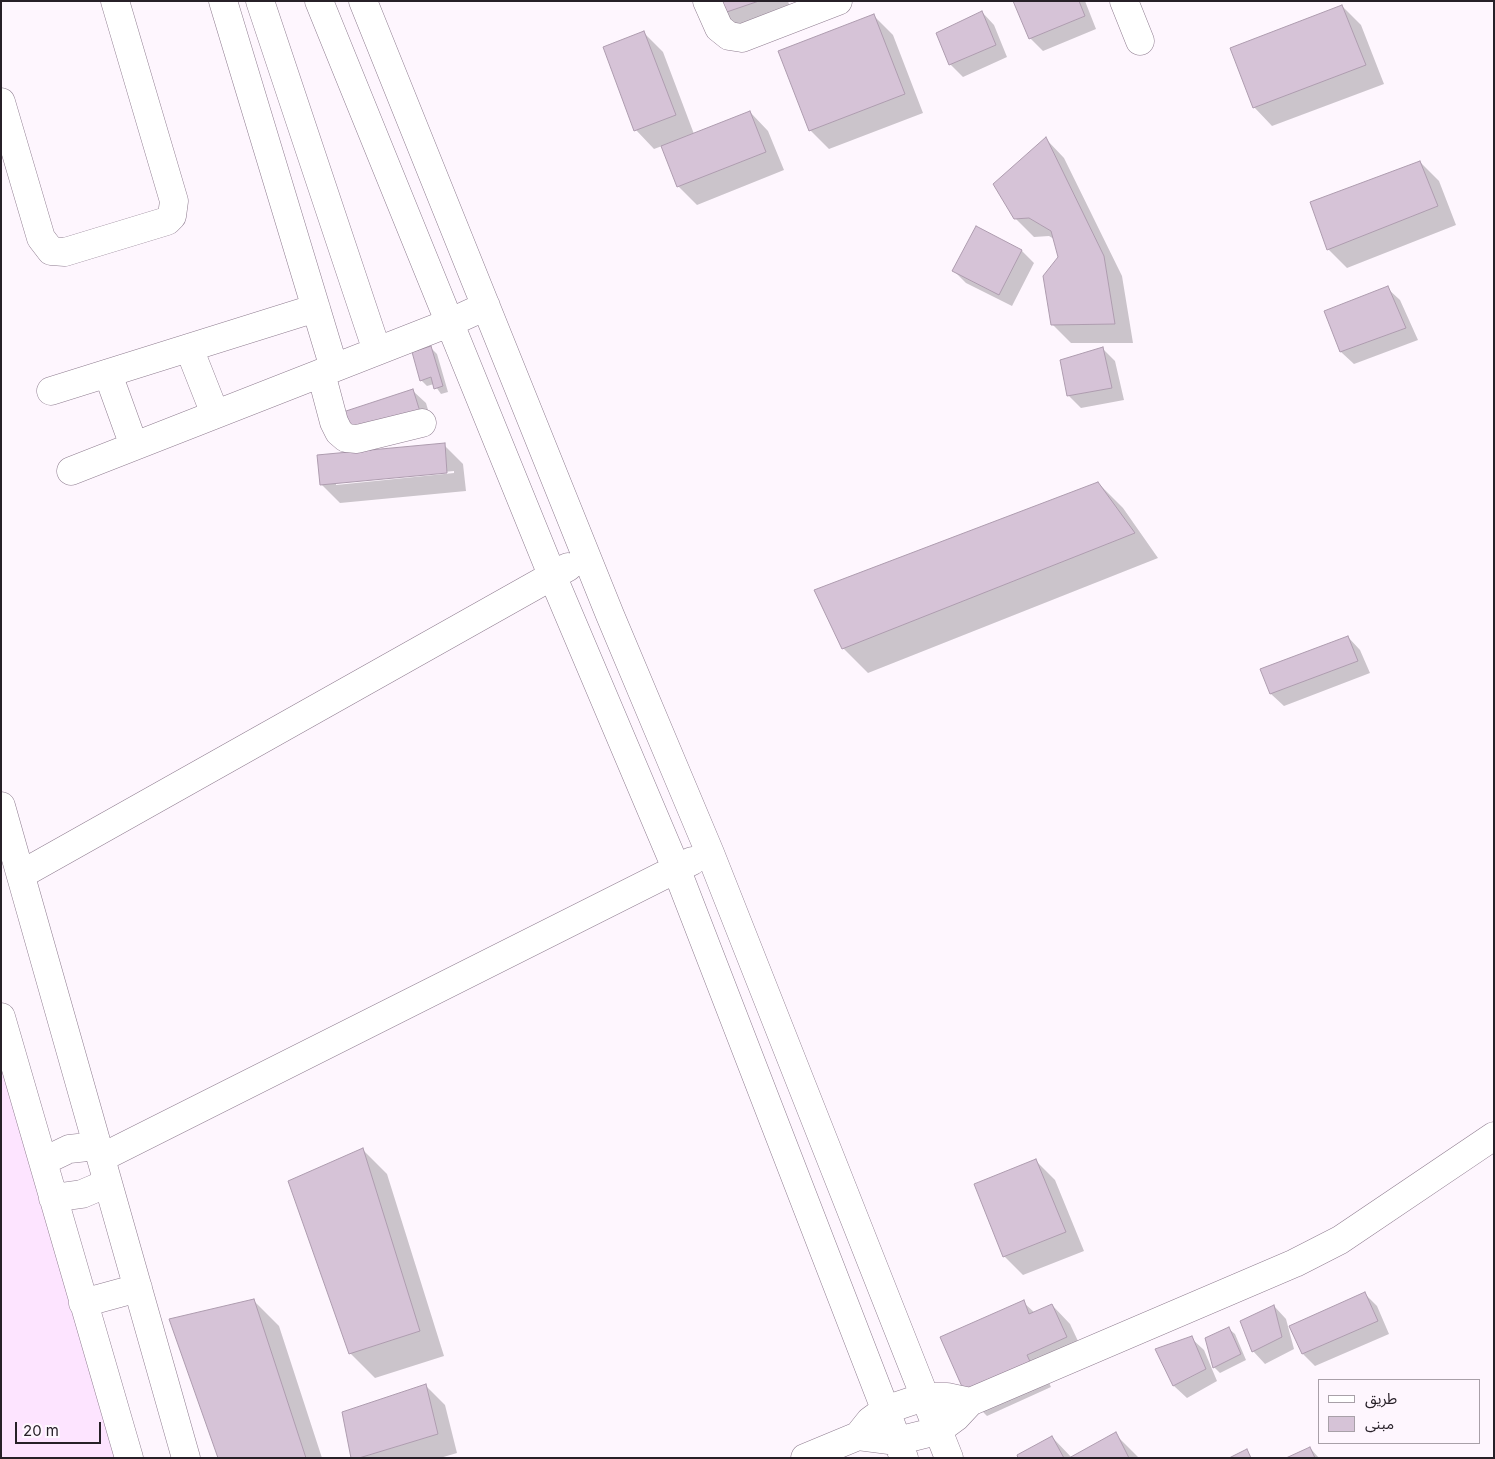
<!DOCTYPE html>
<html>
<head>
<meta charset="utf-8">
<style>
  body { margin:0 }
  #map { position:relative; width:1495px; height:1459px; overflow:hidden; background:#fef6fe; font-family:Inter,"Noto Sans Arabic",sans-serif }
  canvas { display:block }
  .frame { position:absolute; inset:0; border:2px solid #272028; pointer-events:none }
  .legend { position:absolute; left:1318px; top:1379px; width:162px; height:65px; box-sizing:border-box; background:#fef6fe; border:1px solid #a8a0a8; margin:0; padding:6px 9px; list-style:none; font-size:15px; color:#272028 }
  .legend li { display:flex; align-items:center; gap:10px; height:25px }
  .legend b { width:25px; border:1px solid #a8a0a8 }
  .scale { position:absolute; left:15px; top:1422px; width:86px; height:22px; box-sizing:border-box; border:2px solid #272028; border-top:0; padding-left:6px; font-size:15px; line-height:18px; white-space:nowrap; color:#272028; -webkit-text-stroke:4px #fef6fe; paint-order:stroke }
</style>
</head>
<body>
<div id="map">
<canvas width="1495" height="1459"></canvas>
<div class="frame"></div>
<ul class="legend">
<li><b style="height:6px;background:#fff"></b>طريق</li>
<li><b style="height:14px;background:#d6c3d7"></b>مبنى</li>
</ul>
<div class="scale">20 m</div>
</div>
<script>
const c = document.querySelector('canvas').getContext('2d');
c.lineJoin = 'round';
function fill(path, color) { c.fillStyle = color; c.fill(path, 'evenodd'); }
const toPath = rows => new Path2D(rows.map(r => 'M' + r).join(''));
function strokePath(path, color, width, dash) { c.strokeStyle = color; c.lineWidth = width; c.lineCap = dash ? 'butt' : 'round'; c.setLineDash(dash || []); c.stroke(path); }
fill(toPath([
  [1,1007,130,1458,1,1458]
]), '#fde4ff');
fill(toPath([
  [709,1,788,1,792,15,732,35],
  [1015,1,1085,1,1096,29,1043,51,1030,38],
  [1342,6,1361,25,1384,84,1272,126,1254,107],
  [982,12,994,25,1007,57,963,77,950,64],
  [874,16,893,35,923,113,829,149,810,130],
  [644,33,663,52,694,134,750,112,768,131,784,170,697,205,678,186,662,146,654,149,636,130],
  [1046,139,1064,158,1122,276,1133,343,1071,343,1052,324,1059,258,1054,239,1049,236,1034,237,1015,218],
  [1420,162,1439,181,1456,225,1347,268,1328,249],
  [976,227,1022,251,1034,263,1012,306,966,283,954,271],
  [1387,288,1400,300,1418,340,1354,364,1341,352,1326,311],
  [431,348,437,354,448,392,441,394,434,384,427,386,421,380],
  [1102,348,1115,361,1124,400,1081,408,1068,395],
  [413,391,426,403,433,427,352,436],
  [444,445,463,464,466,491,340,503,321,484],
  [454,471,454,473,336,485,336,482],
  [1098,483,1123,508,1158,558,868,673,843,648],
  [1348,637,1360,650,1370,673,1284,706,1271,694,1262,669],
  [362,1149,387,1174,444,1356,375,1378,350,1353],
  [1036,1161,1055,1180,1084,1251,1023,1275,1004,1256],
  [1365,1294,1377,1306,1389,1334,1315,1366,1303,1354,1291,1327],
  [254,1301,279,1326,322,1458,220,1458],
  [1023,1302,1035,1313,1052,1305,1070,1324,1085,1356,1045,1374,1051,1387,987,1416,968,1397],
  [1274,1306,1286,1319,1294,1349,1265,1364,1253,1351],
  [1229,1329,1235,1334,1246,1360,1220,1373,1214,1367],
  [1191,1338,1204,1350,1217,1381,1187,1398,1174,1386,1157,1349],
  [426,1386,445,1405,457,1453,440,1458,353,1458],
  [1115,1434,1139,1458,1020,1458,1052,1437,1072,1458],
  [1310,1448,1319,1458,1289,1458]
]), '#0003');
const building = toPath([
  [708,1,759,1,712,17,708,1],
  [1013,1,1079,1,1085,16,1029,39,1013,1],
  [1342,5,1366,65,1253,108,1230,48,1342,5],
  [982,11,996,45,949,65,936,33,982,11],
  [874,14,905,94,809,131,778,51,874,14],
  [644,31,676,115,634,131,603,47,644,31],
  [750,111,766,152,677,187,661,146,750,111],
  [1046,137,1104,256,1115,324,1051,325,1043,276,1058,257,1051,231,1029,218,1014,219,993,184,1046,137],
  [1420,161,1438,206,1327,250,1310,202,1420,161],
  [976,226,1022,250,999,295,952,271,976,226],
  [1388,286,1406,328,1340,352,1324,311,1388,286],
  [431,346,443,386,434,389,431,377,420,381,412,352,431,346],
  [1103,347,1112,388,1067,396,1060,360,1103,347],
  [413,389,421,415,351,437,343,412,413,389],
  [445,443,447,473,320,485,317,455,445,443],
  [1098,482,1135,533,842,649,814,590,1098,482],
  [1348,636,1358,661,1270,694,1260,669,1348,636],
  [363,1148,420,1331,349,1354,288,1181,363,1148],
  [1036,1159,1066,1232,1003,1257,974,1184,1036,1159],
  [1365,1292,1378,1321,1302,1354,1289,1326,1365,1292],
  [254,1299,306,1458,218,1458,169,1319,254,1299],
  [1024,1300,1029,1314,1052,1304,1067,1337,1027,1355,1033,1368,967,1398,940,1337,1024,1300],
  [1274,1305,1282,1337,1252,1352,1240,1321,1274,1305],
  [1229,1327,1241,1354,1213,1368,1205,1338,1229,1327],
  [1192,1336,1206,1369,1173,1386,1155,1349,1192,1336],
  [426,1384,438,1434,359,1458,351,1458,342,1412,426,1384],
  [1116,1432,1129,1458,1069,1458,1116,1432],
  [1052,1436,1064,1458,1018,1458,1017,1455,1052,1436],
  [1310,1447,1315,1458,1286,1458,1310,1447],
  [1247,1449,1251,1458,1229,1458,1247,1449]
]);
fill(building, '#d6c3d7');
strokePath(building, '#ae9caf', 1);
const minor = toPath([
  [223,1,334,368],
  [260,1,377,351],
  [319,1,552,575,676,868,904,1458],
  [363,1,610,615,710,853,949,1458],
  [707,1,719,28,729,36,742,38,838,1],
  [1124,1,1140,41],
  [1,102,41,238,51,251,65,252,167,221,172,216,174,201,115,1],
  [189,348,215,414],
  [321,373,334,422,339,432,346,438,357,439,422,423],
  [108,374,134,446],
  [51,391,316,308],
  [71,471,449,323,486,306],
  [1,806,186,1458],
  [22,874,568,567],
  [1,1017,129,1458],
  [101,1158,692,861],
  [44,1161,69,1149,97,1146],
  [53,1198,82,1194,108,1183],
  [83,1303,138,1288],
  [858,1436,897,1441,937,1431,956,1417,970,1402,1295,1263,1340,1240,1494,1136],
  [805,1458,858,1436,870,1421,885,1410,924,1397,947,1397,970,1402]
]);
strokePath(minor, '#8f7d90', 29);
strokePath(minor, '#fff', 28);
</script>
</body>
</html>
